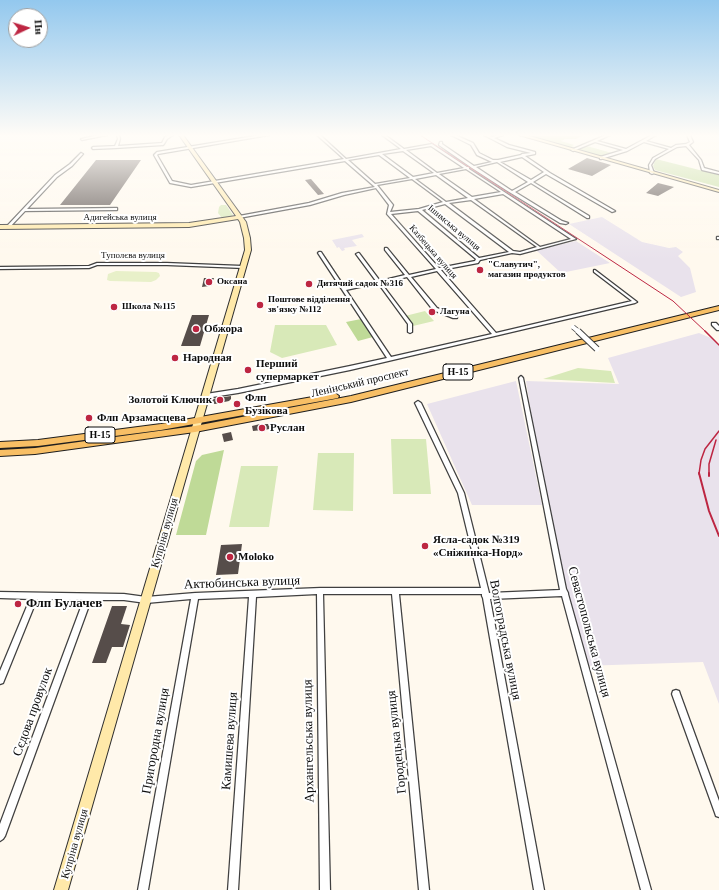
<!DOCTYPE html>
<html>
<head>
<meta charset="utf-8">
<style>
  body { margin:0 }
  #map { position:relative; width:719px; height:890px; overflow:hidden; background:#fff9ee; font-family:Georgia,serif }
  canvas { display:block }
  .north { position:absolute; left:8px; top:8px; width:40px; height:40px; box-sizing:border-box; background:#fff; border:1px solid #9e9e9e; border-radius:50%; rotate:86deg; font-size:11px; font-weight:700; line-height:16px; text-align:center; color:#0d0d0d }
  .north::after { content:''; display:block; margin:auto; width:14px; height:18px; background:#bd2642; clip-path:polygon(50% 0,100% 100%,50% 72%,0 100%) }
</style>
</head>
<body>
<div id="map">
<canvas width="719" height="890"></canvas>
<div class="north">Пн</div>
</div>
<script>
const c = document.querySelector('canvas').getContext('2d');
c.lineJoin = 'round';
function fill(path, color) { c.fillStyle = color; c.fill(path, 'evenodd'); }
const toPath = rows => new Path2D(rows.map(r => 'M' + r).join(''));
function strokePath(path, color, width, dash) { c.strokeStyle = color; c.lineWidth = width; c.lineCap = dash ? 'butt' : 'round'; c.setLineDash(dash || []); c.stroke(path); }
function label(font, color, halo, rows, align = 'center') {
  c.font = font + ' Georgia,serif'; c.lineWidth = 4; c.setLineDash([]); c.textBaseline = 'middle'; c.strokeStyle = halo; c.fillStyle = color; for (const [text, x, y, turn = 0] of rows) {
    c.save(); c.translate(x, y); c.rotate((+turn || 0) * Math.PI / 180); c.textAlign = isNaN(turn) ? turn : align; if (halo) c.strokeText(text, 0, 0); c.fillText(text, 0, 0); c.restore();
  }
}
fill(toPath([
  [602,217,642,242,669,248,676,247,683,252,678,256,690,268,696,292,681,297,569,224],
  [362,234,364,237,352,240,357,246,344,248,345,250,342,251,339,247,337,248,332,240],
  [576,241,610,263,561,273,536,250],
  [699,333,711,338,719,346,719,704,703,662,582,666,546,506,526,381,619,384,608,358],
  [516,381,542,505,472,505,427,404]
]), '#e9e2ec');
fill(toPath([
  [221,205,226,205,233,215,229,218,222,218,218,213,219,207],
  [425,311,434,321,413,326,405,316],
  [275,325,326,325,337,345,282,358,270,352],
  [578,368,611,371,615,383,543,379],
  [391,439,426,439,431,494,393,494],
  [318,453,354,453,353,511,313,510],
  [241,466,278,466,269,527,229,527]
]), '#d8e9b8');
fill(toPath([
  [527,135,581,135,582,136,576,139,565,139,561,141,574,145,572,146,574,147,573,148],
  [587,146,612,153,600,156,577,150],
  [656,159,719,175,719,187,655,170,653,166],
  [361,319,373,337,358,341,346,322],
  [224,450,206,535,176,535,196,461,202,455]
]), '#bfda97');
fill(toPath([
  [116,271,156,272,159,273,160,276,156,280,151,282,110,281,107,280,108,274]
]), '#e8f0c9');
fill(toPath([
  [587,158,611,165,592,176,568,169],
  [96,160,141,160,110,205,60,205],
  [311,179,324,194,318,195,305,180],
  [658,183,674,187,658,196,646,193],
  [204,278,214,278,212,283,209,286,202,287],
  [192,315,209,315,200,346,181,346],
  [231,396,231,399,229,401,215,404,212,403,212,399],
  [260,424,271,424,271,429,253,431,252,426],
  [231,432,233,440,224,442,222,434],
  [242,544,238,574,216,575,221,545],
  [112,606,127,606,121,624,130,625,123,647,112,647,106,663,92,663]
]), '#564d4a');
const street = toPath([
  [99,135,107,135,82,140,81,139,99,135],
  [117,135,119,135,120,139,118,146,162,143,165,137,169,135,173,135,167,139,164,144,163,145,116,148,93,149,92,148,93,147,115,146,118,139,117,135],
  [261,135,269,135,158,154,157,155,172,181,191,185,344,159,317,135,320,135,346,159,401,149,382,135,385,135,404,149,432,144,467,167,469,167,469,169,576,239,520,254,512,253,480,260,478,263,441,270,496,333,632,301,594,272,594,270,595,270,637,302,635,303,350,370,238,393,206,398,204,397,203,396,204,395,206,394,238,389,350,366,387,358,318,253,319,252,321,252,345,288,376,281,356,254,358,253,359,253,380,281,405,275,385,250,385,248,387,248,409,275,436,269,387,214,389,205,376,188,344,195,310,205,239,218,237,217,239,216,309,203,342,193,375,187,345,161,191,187,170,183,154,155,157,152,261,135],
  [431,146,464,168,437,173,406,150,431,146],
  [403,151,434,173,413,177,382,154,403,151],
  [379,155,410,178,375,184,348,160,379,155],
  [466,169,501,192,472,197,439,174,466,169],
  [436,175,468,198,446,202,415,179,436,175],
  [412,179,443,202,419,209,390,212,393,205,377,185,412,179],
  [503,194,571,239,540,247,474,199,503,194],
  [471,200,537,247,520,252,513,251,449,203,471,200],
  [445,204,509,252,479,258,422,210,445,204],
  [418,211,476,259,475,261,439,268,391,214,418,211],
  [437,271,492,334,391,357,346,290,378,283,408,324,408,332,410,333,412,332,412,324,381,283,407,277,433,310,453,318,457,318,457,316,437,308,411,277,437,271],
  [451,135,455,135,473,143,479,153,493,160,498,160,521,155,522,154,531,153,507,147,484,135,488,135,492,137,498,135,503,135,494,138,509,145,535,152,535,154,525,156,550,173,615,211,612,212,546,174,533,182,589,216,589,218,587,218,531,183,515,192,562,221,568,223,566,224,560,223,506,190,472,168,439,145,440,142,442,142,442,144,474,166,492,162,477,155,471,145,451,135],
  [522,157,544,172,531,180,500,162,522,157],
  [497,162,528,182,512,191,476,167,497,162],
  [606,135,610,135,597,141,626,149,652,135,656,135,646,141,671,148,676,145,686,144,690,142,687,135,690,135,693,142,689,145,701,160,704,168,719,172,719,174,702,170,699,160,686,146,677,147,655,159,651,165,654,173,652,174,650,173,649,165,653,158,669,149,644,142,627,151,601,159,600,159,600,157,623,150,595,142,573,151,571,150,606,135],
  [81,153,83,154,72,166,57,177,27,209,116,208,117,208,117,210,25,211,9,228,7,228,7,226,55,175,70,164,81,153],
  [717,237,719,237,719,239,717,239,717,237],
  [97,263,167,263,243,266,245,267,243,268,167,265,97,265,89,268,0,269,0,267,89,266,97,263],
  [712,323,716,323,719,326,719,330,717,330,712,325,712,323],
  [521,376,523,378,566,589,568,593,568,594,651,890,641,890,562,596,490,599,544,890,534,890,483,598,482,596,482,594,399,594,429,890,419,890,392,594,323,594,330,890,320,890,317,594,256,597,238,890,228,890,249,597,198,599,148,890,138,890,191,599,146,603,124,600,91,600,5,836,3,839,0,841,0,824,84,599,37,599,3,683,0,684,0,671,30,599,0,598,0,592,124,594,146,597,195,593,320,588,481,588,458,493,415,403,418,401,421,403,464,493,489,593,560,590,519,378,521,376],
  [676,690,679,691,680,694,719,801,719,817,716,816,715,813,672,694,673,691,676,690]
]);
const secondary = toPath([
  [179,135,183,135,246,222,250,238,251,250,68,890,54,890,245,250,244,238,240,222,238,219,189,227,0,229,0,225,189,223,236,216,179,135],
  [519,135,526,135,719,190,719,192,519,135]
]);
const primary = toPath([
  [719,306,719,310,351,402,195,432,35,454,0,456,0,450,35,448,195,426,351,396,719,306],
  [335,393,339,396,338,398,161,430,38,446,0,448,0,442,38,440,161,424,335,393]
]);
strokePath(street, '#404040', 2.5);
strokePath(secondary, '#2f2f2f', 2);
strokePath(primary, '#1e1e1e', 2);
fill(street, '#fff');
fill(secondary, '#ffe9a9');
fill(primary, '#f8bf65');
strokePath(toPath([
  [420,135,673,301,706,332]
]), '#bd2642', 1);
strokePath(toPath([
  [705,331,719,345],
  [699,474,701,460,705,449,719,431],
  [709,474,709,464,716,440]
]), '#bd2642', 1.5);
strokePath(toPath([
  [699,473,709,511,719,536],
  [709,473,709,476]
]), '#bd2642', 2);
const streetBridgeFar1 = toPath([
  [573,327,579,332]
]);
const streetBridge = toPath([
  [578,331,597,349]
]);
strokePath(streetBridgeFar1, '#404040', 5.5, []);
strokePath(streetBridge, '#404040', 7, []);
strokePath(streetBridgeFar1, '#fff', 4);
strokePath(streetBridge, '#fff', 5);
const sky = c.createLinearGradient(0, 0, 0, 260);
sky.addColorStop(0, '#93c8ee');
sky.addColorStop(0.52, '#fffcf7');
sky.addColorStop(1, '#fffcf700');
c.fillStyle = sky;
c.fillRect(0, 0, 719, 260);
for (const [x, y, r, color] of [
  [480,270,4,"#bd2642"],
  [209,282,4,"#bd2642"],
  [309,284,4,"#bd2642"],
  [260,305,4,"#bd2642"],
  [114,307,4,"#bd2642"],
  [432,312,4,"#bd2642"],
  [196,329,4,"#bd2642"],
  [175,358,4,"#bd2642"],
  [248,370,4,"#bd2642"],
  [220,400,4,"#bd2642"],
  [237,404,4,"#bd2642"],
  [89,418,4,"#bd2642"],
  [262,428,4,"#bd2642"],
  [425,546,4,"#bd2642"],
  [230,557,4,"#bd2642"],
  [18,604,4,"#bd2642"]
]) { const dot = new Path2D(); dot.arc(x, y, r, 0, 2 * Math.PI); c.fillStyle = color; c.fill(dot); strokePath(dot, '#fff', 1.5); }
label('9px', '#0d0d0d', '#fff', [
  ["Адигейська вулиця",120,218],
  ["Ішимська вулиця",454,228,40],
  ["Казбецька вулиця",433,252,49],
  ["Туполєва вулиця",133,256]
]);
label('bold 9px', '#0d0d0d', '#fff', [
  ["\"Славутич\",",488,265],
  ["магазин продуктов",488,275],
  ["Оксана",217,282],
  ["Дитячий садок №316",317,284],
  ["Поштове відділення",268,300],
  ["зв'язку №112",268,310],
  ["Школа №115",122,307],
  ["Лагуна",440,312]
], 'left');
for (const [x, y, w] of [
  [458,372,30],
  [100,435,30]
]) { const box = new Path2D(); box.roundRect(x - w / 2, y - 8, w, 16, 3); c.fillStyle = '#fff'; c.fill(box); strokePath(box, '#0d0d0d', 1); }
label('bold 10px', '#0d0d0d', null, [
  ["Н-15",458,372],
  ["Н-15",100,435]
]);
label('bold 11px', '#0d0d0d', '#fff', [
  ["Обжора",204,329],
  ["Народная",183,358],
  ["Перший",256,364],
  ["супермаркет",256,377],
  ["Флп",245,398],
  ["Бузікова",245,411],
  ["Золотой Ключик",212,400,"right"],
  ["Флп Арзамасцева",97,418],
  ["Руслан",270,428],
  ["Ясла-садок №319",433,540],
  ["«Сніжинка-Норд»",433,553],
  ["Moloko",238,557]
], 'left');
label('11px', '#0d0d0d', '#fff', [
  ["Ленінський проспект",360,383,-13],
  ["Купріна вулиця",165,533,-74],
  ["Купріна вулиця",75,844,-74]
]);
label('13px', '#0d0d0d', '#fff', [
  ["Актюбинська вулиця",242,583,-2],
  ["Севастопольська вулиця",589,632,75],
  ["Волгоградська вулиця",505,640,79],
  ["Сєдова провулок",33,712,-70],
  ["Пригородна вулиця",156,741,-80],
  ["Камишева вулиця",230,741,-86],
  ["Архангельська вулиця",309,741,-91],
  ["Городецька вулиця",397,742,-96]
]);
label('bold 13px', '#0d0d0d', '#fff', [
  ["Флп Булачев",26,604]
], 'left');
</script>
</body>
</html>
